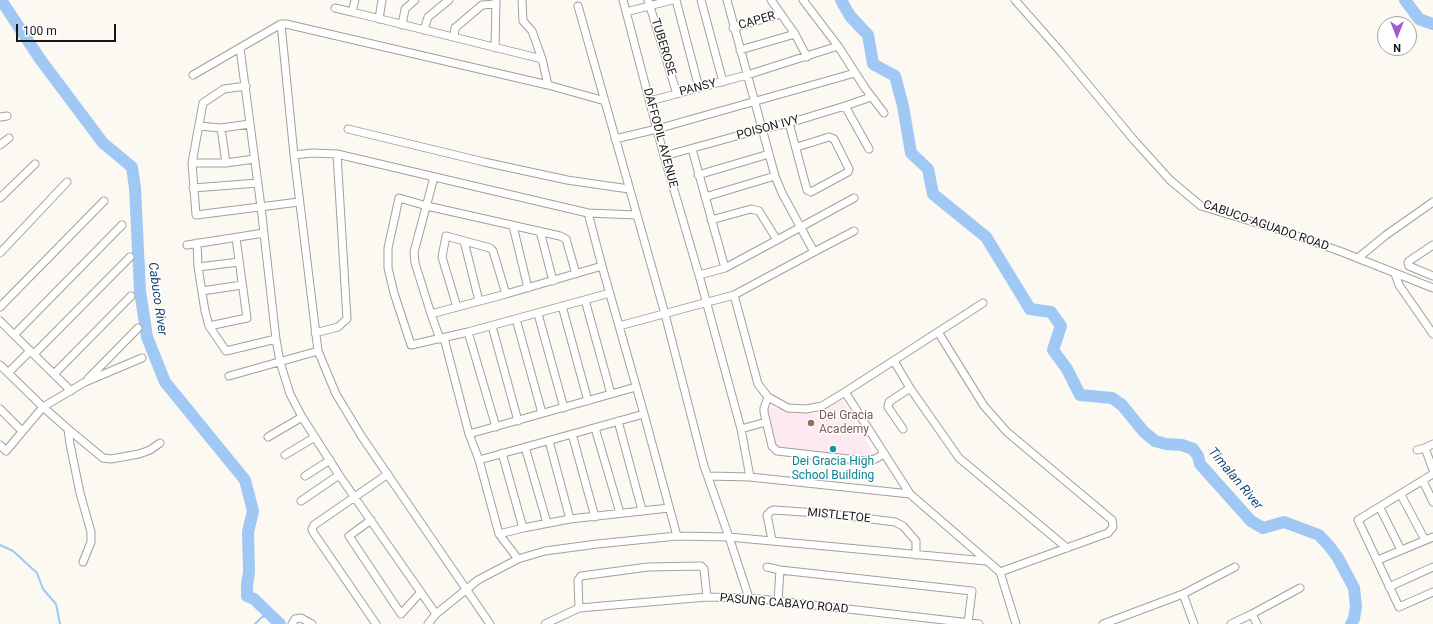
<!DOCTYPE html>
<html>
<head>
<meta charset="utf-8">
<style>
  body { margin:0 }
  #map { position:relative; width:1433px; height:624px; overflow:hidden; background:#fcf9f3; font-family:Roboto,sans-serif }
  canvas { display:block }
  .north { position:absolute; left:1377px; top:16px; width:40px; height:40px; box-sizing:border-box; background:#fff; border:1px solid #a3a2a1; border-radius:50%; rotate:180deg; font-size:11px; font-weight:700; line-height:16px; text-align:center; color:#181715 }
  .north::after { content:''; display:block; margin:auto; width:14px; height:18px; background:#a358cb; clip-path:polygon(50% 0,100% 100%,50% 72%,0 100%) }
  .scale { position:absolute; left:16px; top:24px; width:100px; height:18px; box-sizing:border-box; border:2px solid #181715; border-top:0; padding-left:5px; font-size:12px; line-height:14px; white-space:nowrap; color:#181715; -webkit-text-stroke:3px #fff; paint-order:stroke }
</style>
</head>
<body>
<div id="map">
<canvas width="1433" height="624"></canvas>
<div class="north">N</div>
<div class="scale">100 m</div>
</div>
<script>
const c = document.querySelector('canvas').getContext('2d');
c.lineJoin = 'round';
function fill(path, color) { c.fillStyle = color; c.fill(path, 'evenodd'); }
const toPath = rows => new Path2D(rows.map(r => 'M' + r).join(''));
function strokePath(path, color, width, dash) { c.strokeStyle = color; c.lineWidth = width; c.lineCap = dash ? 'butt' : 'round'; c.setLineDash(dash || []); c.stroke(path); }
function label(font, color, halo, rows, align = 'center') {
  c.font = font + ' Roboto,sans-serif'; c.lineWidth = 3; c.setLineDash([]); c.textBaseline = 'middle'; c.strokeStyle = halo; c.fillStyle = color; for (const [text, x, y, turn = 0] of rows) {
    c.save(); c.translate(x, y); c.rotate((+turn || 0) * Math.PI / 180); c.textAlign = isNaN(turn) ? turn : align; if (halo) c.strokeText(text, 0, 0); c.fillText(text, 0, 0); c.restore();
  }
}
fill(toPath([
  [842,400,875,456,864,457,773,451,766,407,814,414]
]), '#fde9f2');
strokePath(toPath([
  [0,545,13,551,37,573,43,589,56,604,60,624],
  [255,624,262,617,267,616,276,621]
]), '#9fc8f4', 2);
strokePath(toPath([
  [1,0,40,59,103,143,132,167,135,188,140,291,147,337,165,382,245,480,253,511,248,532,249,572,247,585,247,596,254,599,280,624],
  [841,0,850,16,868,35,873,64,895,76,903,106,911,153,928,169,933,194,986,237,1030,309,1051,312,1061,326,1053,350,1067,369,1080,395,1112,398,1122,405,1144,432,1155,441,1166,444,1182,445,1193,449,1198,456,1200,464,1251,521,1263,528,1284,522,1319,535,1330,547,1338,558,1354,588,1356,606,1354,619,1351,624],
  [1405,0,1419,19,1433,24]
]), '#9fc8f4', 12);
const minor = toPath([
  [355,0,352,12,542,59],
  [522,0,523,21,532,31,542,59,548,85],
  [623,0,664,156,699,275,741,429,750,477],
  [648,0,677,94],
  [676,0,699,88],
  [701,0,723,82],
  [771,0,795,34,807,57],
  [803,0,838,46,865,88,884,113],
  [1015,0,1060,51,1133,139,1170,180,1201,206,1286,232,1342,252,1433,288],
  [578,6,665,314,704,466,729,537,749,598],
  [335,8,352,12],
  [626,12,672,0],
  [379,19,382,0],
  [281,24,294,155,318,351,336,394,362,437,490,624],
  [402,25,405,9,415,0],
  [733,28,781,14],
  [424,30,428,17,449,0],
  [454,37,455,28,482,5,496,4],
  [240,48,261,207,276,339,280,362,290,394,302,417,339,475,436,614],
  [495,48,496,0],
  [740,50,795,34],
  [193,75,281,24,286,24,548,85,605,101],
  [246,86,224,89,203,103,192,163,196,215,299,202],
  [650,101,747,75,838,46],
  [845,106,869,149],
  [0,117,7,116],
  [789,123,807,190,811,192,848,172,849,169,834,139,829,137,797,147],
  [199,126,221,128,250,124],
  [221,128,226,163],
  [348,129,484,162,567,180,629,189],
  [615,139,657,129,855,73],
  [0,145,9,138],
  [692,149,725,268],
  [294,155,312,153,337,154,588,213,636,215],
  [664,156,762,129,789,123,845,106,871,97],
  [192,163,226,163,254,159],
  [698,175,769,154],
  [434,177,414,252,415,263,431,314,440,339],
  [193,188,258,183],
  [705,197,775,176],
  [0,198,35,164],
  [588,213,602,266,644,414,677,536],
  [711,220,751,209,759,211,777,240],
  [513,226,528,288],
  [540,231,553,281],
  [464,241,479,301],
  [197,243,198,267,205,311,209,326,226,351,276,339],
  [187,245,264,233],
  [1433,245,1409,261,1408,263,1409,266,1433,276],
  [814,252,854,231],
  [0,253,67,182],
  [1358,258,1386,235,1433,202],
  [198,267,239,262],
  [576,274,566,239,560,236,427,206,399,198,388,248,388,268,394,293,411,345,468,332,610,293],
  [1395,274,1399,285,1433,334],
  [699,275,725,268,777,240,854,198],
  [202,291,242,285],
  [734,295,758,384,768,397,788,408,806,409,822,406,845,392,983,303],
  [585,300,611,394],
  [562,306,588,401],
  [0,307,104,201],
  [457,307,442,257,446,236,490,248,493,251,506,294],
  [431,314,506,294,602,266],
  [538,314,564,408],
  [516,319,542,413],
  [0,321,71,391],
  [209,326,247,318,236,238],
  [492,326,518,421],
  [619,326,734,295,814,252,782,193,775,176,727,0],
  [468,332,496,427],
  [938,332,984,406,1007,432,1112,520,1113,527,1108,533,1000,572],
  [315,333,338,327,347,319,337,154],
  [14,335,122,225],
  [444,338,469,434,479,460,499,534,518,559],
  [34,354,130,257],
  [894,361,910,388,959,458,1067,548],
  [0,365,43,407,68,429,70,444,80,493,91,532,91,542,83,562],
  [8,373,30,351],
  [54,374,131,296],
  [229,376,318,351],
  [88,379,138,328],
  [845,392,910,494,1000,572,1016,624],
  [768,397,764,408,764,412,772,446,777,451,866,461,875,459,884,454],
  [0,409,22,431],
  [618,421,642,510],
  [595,428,620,513],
  [68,429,103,458,111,459,139,454,150,450,160,443],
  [741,429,766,422],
  [903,429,888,407,889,402,910,388],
  [469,434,636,387],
  [572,434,595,517],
  [268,437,302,417],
  [549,441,570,519],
  [0,445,6,451,43,407,85,382,142,358],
  [525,447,547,523],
  [1425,448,1433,444],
  [1417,450,1425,448,1433,470],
  [502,453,523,528],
  [285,455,315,437],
  [479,460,644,414],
  [1433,474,1358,520,1399,607,1433,592],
  [305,476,330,460],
  [708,476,750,477,910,494],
  [1423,481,1433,502],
  [1401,495,1425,540],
  [301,501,339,475],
  [1380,508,1401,550],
  [371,520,349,536,401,614,421,592],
  [499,534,523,528,570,519,669,508],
  [772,540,767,515,771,511,774,510,832,514,895,522,903,526,916,541,916,555],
  [1378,560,1433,537],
  [767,567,780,570,972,591,968,623],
  [1389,587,1433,567],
  [1183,594,1194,624],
  [778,601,780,570],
  [579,608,578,580,581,576,648,567,701,566,704,569,707,597],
  [1252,614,1257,624],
  [292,624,295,619,301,618,312,624],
  [376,624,313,532,312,529,314,525,388,474],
  [428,624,436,614,478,580,518,559,545,551,597,544,677,536,729,537,986,561],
  [545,624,579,608,707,597,749,598,778,601,979,624],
  [1103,624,1183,594,1235,567],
  [1231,624,1252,614,1300,588]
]);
strokePath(minor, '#a2a09a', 9);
strokePath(minor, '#fff', 7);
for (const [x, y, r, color] of [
  [811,423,4,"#8d6e63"],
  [833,449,4,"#0f9aa8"]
]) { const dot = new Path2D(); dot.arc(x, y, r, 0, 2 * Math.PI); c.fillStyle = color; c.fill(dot); strokePath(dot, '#fff', 1.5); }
label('12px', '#181715', '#fff', [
  ["CAPER",757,21,-16],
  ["TUBEROSE",663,47,73],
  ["PANSY",698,88,-14],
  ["POISON IVY",768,128,-15],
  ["DAFFODIL AVENUE",660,138,75],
  ["CABUCO-AGUADO ROAD",1266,226,19],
  ["MISTLETOE",839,516,6],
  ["PASUNG CABAYO ROAD",784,604,5]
]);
label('12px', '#785e54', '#fff', [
  ["Dei Gracia",819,416],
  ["Academy",819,430]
], 'left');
label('12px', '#0d838f', '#fff', [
  ["Dei Gracia High",833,462],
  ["School Building",833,476]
]);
label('italic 13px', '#144674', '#fff', [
  ["Cabuco River",157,299,82],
  ["Timalan River",1235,479,50]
]);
</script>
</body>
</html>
